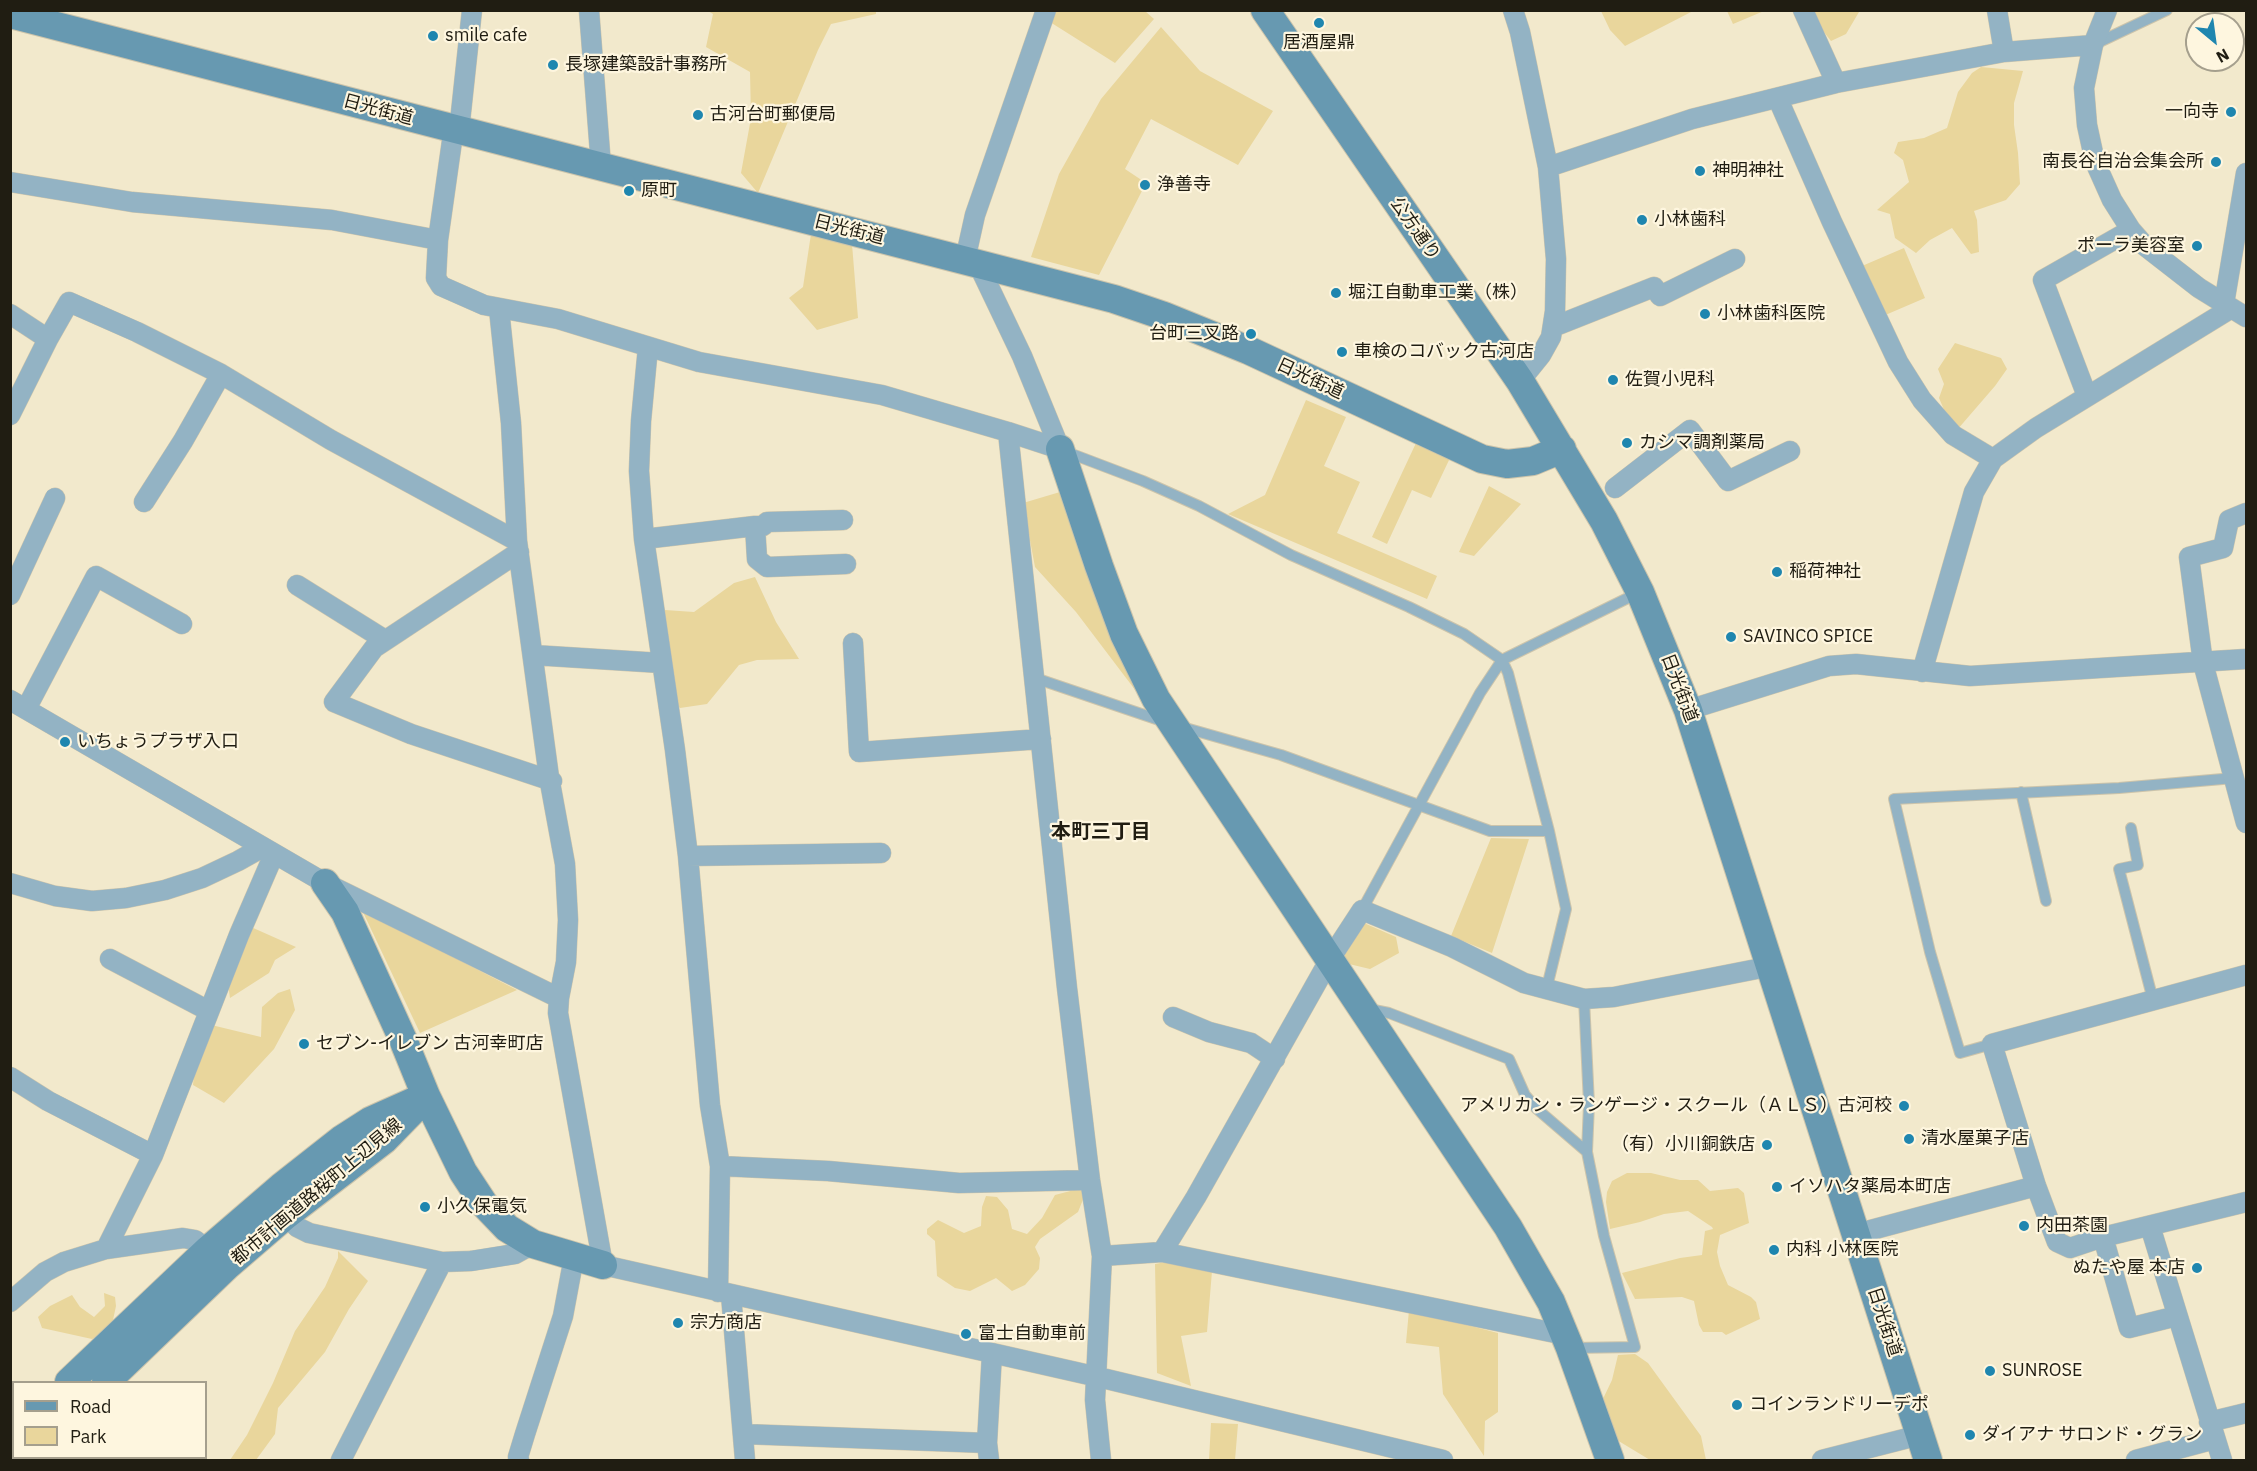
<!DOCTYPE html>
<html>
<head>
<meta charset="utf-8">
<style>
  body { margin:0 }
  #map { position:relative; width:2257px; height:1471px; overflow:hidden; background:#f2e9cc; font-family:"IBM Plex Sans",sans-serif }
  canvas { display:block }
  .frame { position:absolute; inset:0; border:12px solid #201d12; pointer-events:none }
  .legend { position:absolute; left:12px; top:1381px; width:195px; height:78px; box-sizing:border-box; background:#fef6df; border:2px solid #a59f8d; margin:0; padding:8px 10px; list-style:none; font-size:18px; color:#201d12 }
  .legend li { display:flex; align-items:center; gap:12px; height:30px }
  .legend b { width:30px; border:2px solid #a59f8d }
  .north { position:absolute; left:2185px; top:12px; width:60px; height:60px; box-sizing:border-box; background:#fef6df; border:2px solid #a59f8d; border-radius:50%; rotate:151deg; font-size:16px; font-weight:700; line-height:24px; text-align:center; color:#201d12 }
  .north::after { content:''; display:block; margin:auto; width:21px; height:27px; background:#1f86af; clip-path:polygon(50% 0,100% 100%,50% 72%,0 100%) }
</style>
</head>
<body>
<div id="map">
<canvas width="2257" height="1471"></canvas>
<div class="frame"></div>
<ul class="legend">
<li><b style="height:8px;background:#6799b1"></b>Road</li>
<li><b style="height:16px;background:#e9d69c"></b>Park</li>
</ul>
<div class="north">N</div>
</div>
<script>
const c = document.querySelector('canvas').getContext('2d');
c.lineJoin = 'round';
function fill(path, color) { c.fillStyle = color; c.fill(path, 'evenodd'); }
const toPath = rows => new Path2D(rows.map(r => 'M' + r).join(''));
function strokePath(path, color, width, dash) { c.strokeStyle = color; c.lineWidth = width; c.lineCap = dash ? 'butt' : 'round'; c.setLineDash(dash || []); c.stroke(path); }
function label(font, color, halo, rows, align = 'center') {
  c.font = font + ' "IBM Plex Sans","Noto Sans JP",sans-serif'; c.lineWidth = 4.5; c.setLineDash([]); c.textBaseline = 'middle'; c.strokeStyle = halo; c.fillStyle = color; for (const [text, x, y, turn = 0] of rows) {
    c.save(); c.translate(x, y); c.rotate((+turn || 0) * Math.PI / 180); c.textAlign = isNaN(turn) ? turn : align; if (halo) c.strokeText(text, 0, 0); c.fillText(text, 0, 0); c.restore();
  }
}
fill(toPath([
  [1056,10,1145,11,1154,19,1115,63,1050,22],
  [708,11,876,11,876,14,831,24,818,50,758,193,741,173,751,118,750,72,706,47,713,14],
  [1601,11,1601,10,1693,11,1625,46,1610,30],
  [1727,11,1764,11,1733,24],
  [1793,11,1864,11,1859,12,1846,34,1831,41,1820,27,1797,18],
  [1161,27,1200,71,1273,111,1238,165,1151,119,1125,169,1146,183,1099,275,1031,257,1059,174,1101,99],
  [1981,67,2023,71,2014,103,2014,125,2018,153,2020,184,2006,200,1974,211,1977,220,1979,252,1971,254,1952,228,1930,240,1916,253,1895,238,1890,214,1877,210,1909,182,1903,160,1894,153,1898,142,1924,138,1947,128,1958,92,1972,73],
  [811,234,852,244,858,318,817,330,789,298,803,287],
  [1904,248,1925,298,1883,316,1862,266],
  [1955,343,2001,358,2007,369,1995,386,1957,430,1945,412,1939,398,1944,384,1938,369],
  [1306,400,1346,417,1324,466,1360,482,1337,533,1437,576,1427,599,1228,514,1265,495],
  [1416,443,1450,458,1431,498,1412,490,1387,544,1372,537],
  [1489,486,1521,504,1474,556,1459,552],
  [1060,492,1142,699,1076,612,1035,567,1023,503],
  [755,577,776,622,799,659,757,660,739,665,707,704,680,708,655,684,650,641,665,610,694,612,734,583],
  [1491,838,1529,839,1492,953,1451,936],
  [362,910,517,990,420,1033],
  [1364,923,1396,937,1399,953,1370,969,1349,964,1344,956],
  [251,927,296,947,275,960,269,973,230,998,228,984],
  [290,989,295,1010,274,1049,224,1103,193,1085,199,1022,261,1037,262,1007,278,993],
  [1627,1173,1651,1173,1680,1180,1698,1180,1710,1191,1738,1188,1744,1193,1749,1223,1720,1235,1717,1252,1720,1266,1728,1285,1751,1297,1756,1302,1760,1319,1726,1335,1722,1332,1703,1332,1699,1325,1694,1301,1682,1297,1635,1299,1622,1273,1680,1258,1702,1255,1705,1231,1713,1229,1712,1227,1688,1211,1664,1214,1640,1222,1610,1229,1606,1202,1607,1192,1612,1181],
  [1078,1189,1082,1191,1084,1197,1078,1212,1040,1239,1035,1247,1040,1258,1039,1269,1025,1285,1012,1291,996,1278,970,1291,955,1288,937,1276,935,1241,927,1234,927,1229,938,1220,964,1233,981,1226,982,1207,986,1196,997,1197,1008,1210,1012,1229,1027,1234,1042,1218,1055,1195],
  [338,1251,368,1281,349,1309,325,1352,278,1408,275,1434,256,1460,230,1460,247,1435,273,1383,295,1331,325,1287,338,1258],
  [1166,1262,1212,1271,1207,1332,1181,1336,1191,1386,1157,1373,1155,1264],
  [104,1293,115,1297,116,1306,113,1320,103,1333,92,1339,42,1328,38,1317,50,1306,72,1295,80,1307,94,1317,105,1306],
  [1409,1310,1498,1333,1498,1412,1485,1421,1484,1456,1443,1394,1439,1347,1406,1343],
  [1635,1354,1648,1363,1701,1436,1706,1460,1650,1460,1612,1437,1601,1403,1612,1380,1618,1355],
  [1211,1423,1238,1424,1235,1460,1209,1460]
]), '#e9d69c');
const lane = toPath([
  [2093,45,2167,10],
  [1064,451,1143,481,1199,506,1291,555,1409,607,1464,634,1502,660,1508,673,1549,831,1566,909,1546,991],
  [1035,678,1165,722],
  [1182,727,1281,755,1490,831,1549,831],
  [2021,792,2046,901],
  [2131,828,2138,865,2119,869,2153,1000],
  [1362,910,1480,693,1502,660,1640,592],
  [1369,1009,1389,1013,1509,1059,1525,1095,1537,1109,1587,1152],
  [1992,1044,1960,1053,1930,952,1894,799,2119,788,2234,778],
  [1572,1348,1635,1347,1604,1236,1587,1152,1589,1104,1584,999]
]);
const street = toPath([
  [472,10,459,131,452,141,438,240,436,278,441,286,484,305,558,319,699,362,882,395,1008,432,1060,449],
  [589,10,601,166],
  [1513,10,1520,32,1548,167,1556,259,1555,311,1551,337,1541,355,1520,381],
  [1803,10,1836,83],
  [1997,10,2004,52],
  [2107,10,2093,45,2084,88,2087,125,2095,162,2112,200,2131,230,2145,246,2199,288,2246,317],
  [1778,99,1832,222,1898,362,1922,400,1953,435,1993,459],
  [1548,167,1692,119,1836,83,2004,52,2093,45],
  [10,182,132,202,332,220,438,240],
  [965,260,975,215,1046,10],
  [978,264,1022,356,1060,449],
  [2224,304,2246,173],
  [499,309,511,423,517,541,549,777,565,864,568,920,566,962,559,998,558,1013,603,1265,1098,1377,1443,1460],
  [10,314,48,339,69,302,137,332,221,374,331,440,517,541],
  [1553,327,1654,287,1660,296,1735,259],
  [648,347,641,421,639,471,644,539,675,750,688,856,710,1105,720,1166,718,1292],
  [2087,396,2043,280,2131,230],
  [10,415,48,339],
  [1008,432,1067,988,1090,1180,1102,1256,1095,1400,1101,1460],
  [1615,488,1690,430,1728,481,1790,451],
  [144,502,183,441,221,374],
  [2246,513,2229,520,2223,548,2189,557,2203,663,2246,823],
  [843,520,767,522,763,526,755,526,757,559,767,567,846,564],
  [644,539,755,526],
  [519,552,374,648,334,702,411,734,552,781],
  [297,585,385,640],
  [10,595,55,498],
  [853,643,859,752,1041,739],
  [533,655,661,663],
  [1922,672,1974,492,1993,459,2036,428,2230,309],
  [10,700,325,883,559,998],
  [26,709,96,576,182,624],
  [1688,710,1829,666,1856,664,1970,676,2246,659],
  [688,856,881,853],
  [10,883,55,896,92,901,126,898,165,890,202,878,238,861,263,847],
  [110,959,209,1011],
  [2246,975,1992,1044,2036,1186,2057,1242,2070,1248,2103,1237,2246,1202],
  [1173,1017,1209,1032,1251,1043,1275,1059],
  [10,1077,48,1101,153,1155],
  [720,1166,828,1171,959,1183,1090,1180],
  [276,1207,297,1227,309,1233,442,1262,471,1261,515,1254,533,1244],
  [2150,1226,2222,1460],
  [1856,1234,2036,1186],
  [2103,1237,2129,1328,2177,1316],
  [106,1249,153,1155,239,935,274,854],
  [1162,1252,1565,1335],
  [1102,1256,1162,1252,1196,1197,1330,959,1362,910,1452,947,1524,983,1584,999,1614,997,1772,966],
  [731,1295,745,1460],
  [10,1302,45,1272,64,1262,106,1249,183,1238,195,1240,216,1256],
  [10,1409,14,1411],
  [2209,1422,2246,1413],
  [743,1434,987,1443],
  [115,1458,123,1460],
  [341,1460,442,1262],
  [519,1460,518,1457,525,1434,563,1316,574,1257],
  [989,1460,987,1443,992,1353],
  [1822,1460,1920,1435],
  [2136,1460,2215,1439]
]);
const secondary = toPath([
  [1265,10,1520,381,1604,521,1640,592,1688,710,1928,1460],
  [10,14,1114,299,1164,316,1248,350,1482,459,1507,464,1533,461,1562,449],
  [1060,449,1099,566,1124,634,1156,699,1508,1227,1551,1302,1570,1348,1610,1460],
  [325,883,345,912,404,1042,426,1096,463,1172,484,1204,507,1228,533,1244,603,1265],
  [69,1382,209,1249,281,1187,342,1139,370,1121,426,1096],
  [106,1382,227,1266,285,1216,384,1140,421,1102],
  [10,1438,14,1435],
  [25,1460,28,1458]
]);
strokePath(lane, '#ccc4ab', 12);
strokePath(street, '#ccc4ab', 21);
strokePath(secondary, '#ccc4ab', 30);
strokePath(lane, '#93b3c4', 10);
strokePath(street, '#93b3c4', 20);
strokePath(secondary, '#6799b1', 28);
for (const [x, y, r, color] of [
  [1319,23,6,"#1f86af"],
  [433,36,6,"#1f86af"],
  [553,65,6,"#1f86af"],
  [2231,112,6,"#1f86af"],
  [698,115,6,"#1f86af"],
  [2216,162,6,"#1f86af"],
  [1700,171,6,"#1f86af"],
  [1145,185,6,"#1f86af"],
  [629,191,6,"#1f86af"],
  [1642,220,6,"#1f86af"],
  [2197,246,6,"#1f86af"],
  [1336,293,6,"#1f86af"],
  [1705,314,6,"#1f86af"],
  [1251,334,6,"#1f86af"],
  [1342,352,6,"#1f86af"],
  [1613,380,6,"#1f86af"],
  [1627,443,6,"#1f86af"],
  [1777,572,6,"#1f86af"],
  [1731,637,6,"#1f86af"],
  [65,742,6,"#1f86af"],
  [304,1044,6,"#1f86af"],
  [1904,1106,6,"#1f86af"],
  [1909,1139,6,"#1f86af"],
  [1767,1145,6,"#1f86af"],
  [1777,1187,6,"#1f86af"],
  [425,1207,6,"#1f86af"],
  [2024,1226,6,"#1f86af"],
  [1774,1250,6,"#1f86af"],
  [2197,1268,6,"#1f86af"],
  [678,1323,6,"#1f86af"],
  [966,1334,6,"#1f86af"],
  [1990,1371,6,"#1f86af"],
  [1737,1405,6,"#1f86af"],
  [1970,1435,6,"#1f86af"]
]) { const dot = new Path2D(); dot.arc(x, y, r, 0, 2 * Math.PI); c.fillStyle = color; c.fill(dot); strokePath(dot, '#fef6df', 2); }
label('18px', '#201d12', '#fef6df', [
  ["smile cafe",445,36],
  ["居酒屋鼎",1319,43,"center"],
  ["長塚建築設計事務所",565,65],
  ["一向寺",2219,112,"right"],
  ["古河台町郵便局",710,115],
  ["南長谷自治会集会所",2204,162,"right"],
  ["神明神社",1712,171],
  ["浄善寺",1157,185],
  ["原町",641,191],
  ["小林歯科",1654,220],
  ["ポーラ美容室",2185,246,"right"],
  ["堀江自動車工業（株）",1348,293],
  ["小林歯科医院",1717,314],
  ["台町三叉路",1239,334,"right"],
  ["車検のコバック古河店",1354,352],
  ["佐賀小児科",1625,380],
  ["カシマ調剤薬局",1639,443],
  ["稲荷神社",1789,572],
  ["SAVINCO SPICE",1743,637],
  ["いちょうプラザ入口",77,742],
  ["セブン-イレブン 古河幸町店",316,1044],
  ["アメリカン・ランゲージ・スクール（ＡＬＳ）古河校",1892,1106,"right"],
  ["清水屋菓子店",1921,1139],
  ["（有）小川銅鉄店",1755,1145,"right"],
  ["イソハタ薬局本町店",1789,1187],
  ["小久保電気",437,1207],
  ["内田茶園",2036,1226],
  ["内科 小林医院",1786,1250],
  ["ぬたや屋 本店",2185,1268,"right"],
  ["宗方商店",690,1323],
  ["富士自動車前",978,1334],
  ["SUNROSE",2002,1371],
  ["コインランドリーデポ",1749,1405],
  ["ダイアナ サロンド・グラン",1982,1435]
], 'left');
label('18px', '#201d12', '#fef6df', [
  ["日光街道",378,110,15],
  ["公方通り",1415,229,55],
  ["日光街道",849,230,14],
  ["日光街道",1310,379,25],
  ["日光街道",1679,688,69],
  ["都市計画道路桜町上辺見線",317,1192,-40],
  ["日光街道",1884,1322,72]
]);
label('bold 20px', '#201d12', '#fef6df', [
  ["本町三丁目",1101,832]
]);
</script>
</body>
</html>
